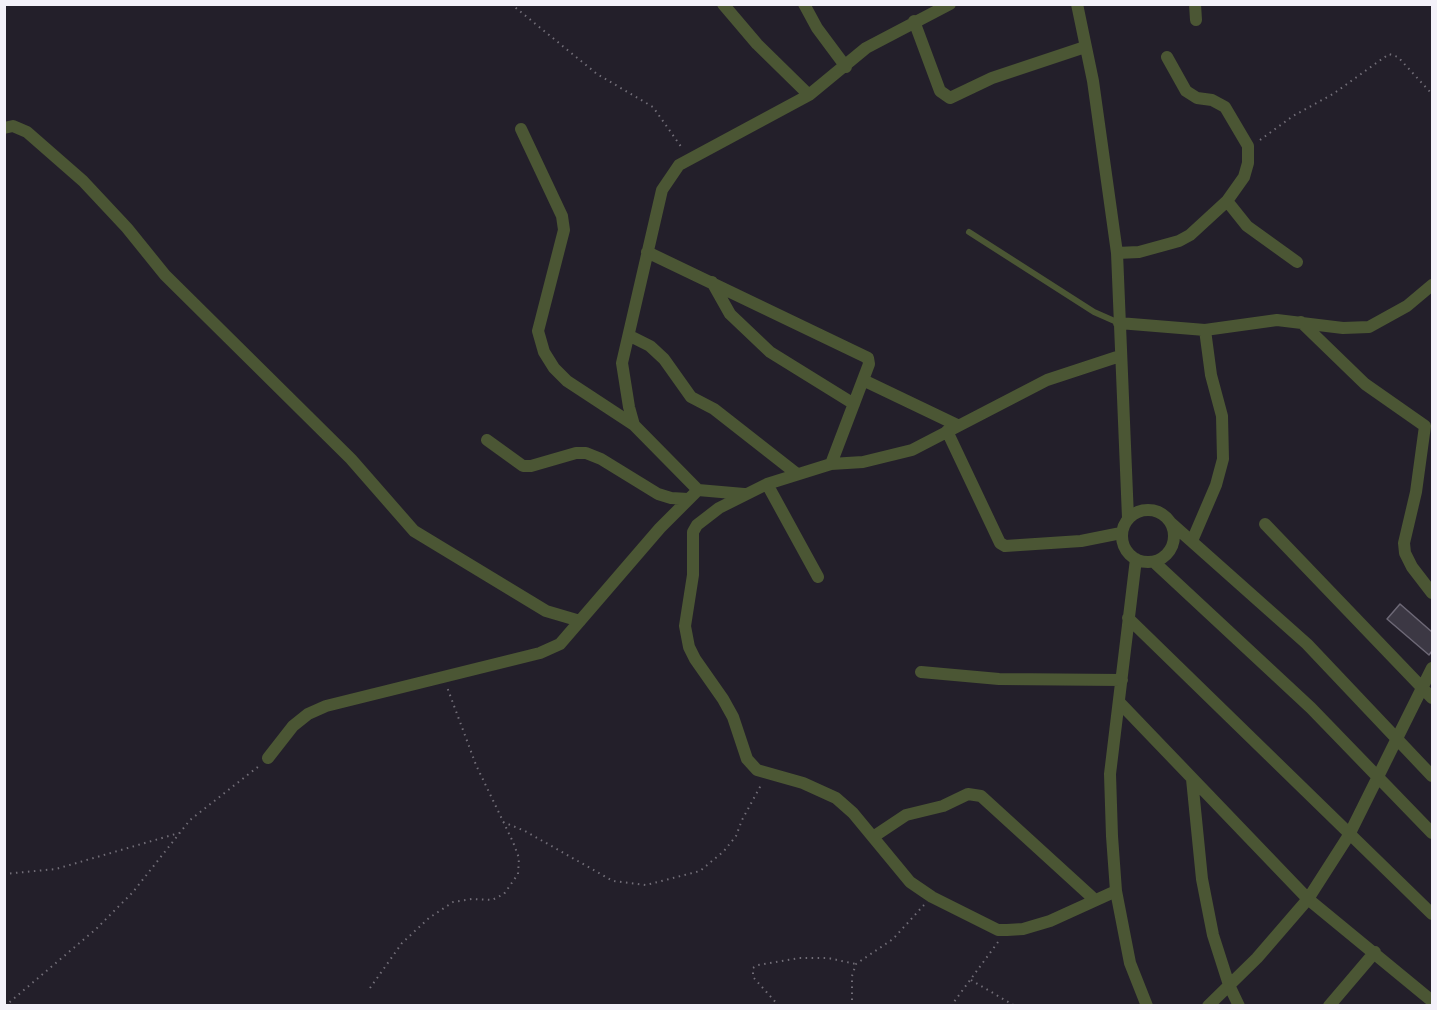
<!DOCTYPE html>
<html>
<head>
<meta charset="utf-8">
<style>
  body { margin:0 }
  #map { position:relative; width:1437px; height:1010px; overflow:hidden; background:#231f2a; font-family:"Playfair Display",serif }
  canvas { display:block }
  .frame { position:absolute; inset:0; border:6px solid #f3f1f9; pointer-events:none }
</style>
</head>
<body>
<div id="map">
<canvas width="1437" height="1010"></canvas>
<div class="frame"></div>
</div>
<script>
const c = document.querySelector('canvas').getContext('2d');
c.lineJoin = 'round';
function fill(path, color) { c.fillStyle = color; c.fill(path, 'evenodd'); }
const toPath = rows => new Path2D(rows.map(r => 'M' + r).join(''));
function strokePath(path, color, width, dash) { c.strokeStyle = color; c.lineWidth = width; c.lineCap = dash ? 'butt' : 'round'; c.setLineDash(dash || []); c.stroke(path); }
const building = toPath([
  [1400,604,1432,632,1432,651,1429,655,1387,619,1400,604]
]);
fill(building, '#3c3844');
strokePath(building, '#6d6876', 1.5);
strokePath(toPath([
  [511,4,597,74,653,107,682,148],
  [1260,140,1293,116,1333,94,1389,54,1398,57,1432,94],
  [503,822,525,831,613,881,646,885,700,871,724,851,736,836,742,820,761,785],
  [4,874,56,869,179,833],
  [971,980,1015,1006],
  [370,988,402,943,429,918,453,902,472,899,492,900,504,894,518,874,519,858,513,842,476,765,447,687],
  [5,1006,96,929,133,892,190,820,259,766],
  [779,1006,753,977,753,968,758,965,799,958,828,958,856,964],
  [852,1006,852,976,856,964,893,939,924,905],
  [951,1006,998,942]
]), '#726e78', 2, [1.5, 4.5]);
strokePath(toPath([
  [969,232,1094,312,1119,323]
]), '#4b5634', 6);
strokePath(toPath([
  [723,4,757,44,809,95],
  [804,4,817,28,846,67],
  [1077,4,1093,81,1117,253,1128,518],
  [1195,4,1196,20],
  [914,21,940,91,950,98,992,78,1085,47],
  [4,128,13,126,27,132,83,181,127,228,165,275,351,459,414,531,546,611,580,621],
  [521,129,562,216,564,230,538,331,544,352,554,368,567,381,634,425],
  [1227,201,1247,226,1297,262],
  [647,252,868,358,869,364,831,464],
  [1117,253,1139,252,1179,241,1190,235,1227,201,1244,177,1248,163,1248,146,1225,107,1212,100,1197,98,1186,91,1167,57],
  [712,282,730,314,770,352,854,404],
  [1301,322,1365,384,1425,426,1416,492,1404,543,1405,553,1412,567,1432,593],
  [1119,323,1205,330,1277,320,1343,328,1369,327,1407,306,1432,285],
  [630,336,650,346,664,359,691,397,714,409,797,474],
  [863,380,957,425],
  [947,431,1000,543,1005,546,1081,541,1121,533],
  [487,440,523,466,531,466,576,453,586,453,601,459,658,494,671,498,688,499],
  [767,484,818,577],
  [744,494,698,490,634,425,629,407,622,363,662,190,679,165,809,95,866,48,950,4],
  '1122 536a26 26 0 1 1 52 0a26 26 0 1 1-52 0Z',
  [1171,523,1307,644,1432,776],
  [1265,524,1432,698],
  [1192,541,1216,485,1223,459,1222,416,1211,375,1205,330],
  [1136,559,1110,774,1112,836,1116,891,1130,963,1147,1006],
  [1154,562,1311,708,1432,833],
  [1128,618,1432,914],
  [921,672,999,679,1122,680],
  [1119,702,1308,899,1432,1001],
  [268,758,293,726,308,714,326,706,540,653,560,644,660,528,698,490],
  [1192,779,1202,879,1213,935,1229,985,1239,1006],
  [873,837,906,815,943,806,968,794,981,796,1095,900],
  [1116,891,1050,921,1023,929,1007,930,998,930,932,897,910,882,853,813,836,798,803,783,757,770,747,759,733,717,723,699,695,659,689,647,685,626,693,575,693,532,697,525,719,508,767,484,831,464,863,462,912,450,1047,380,1120,356],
  [1208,1006,1257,958,1308,899,1349,835,1432,668],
  [1329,1006,1375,952]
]), '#4b5634', 12);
</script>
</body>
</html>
